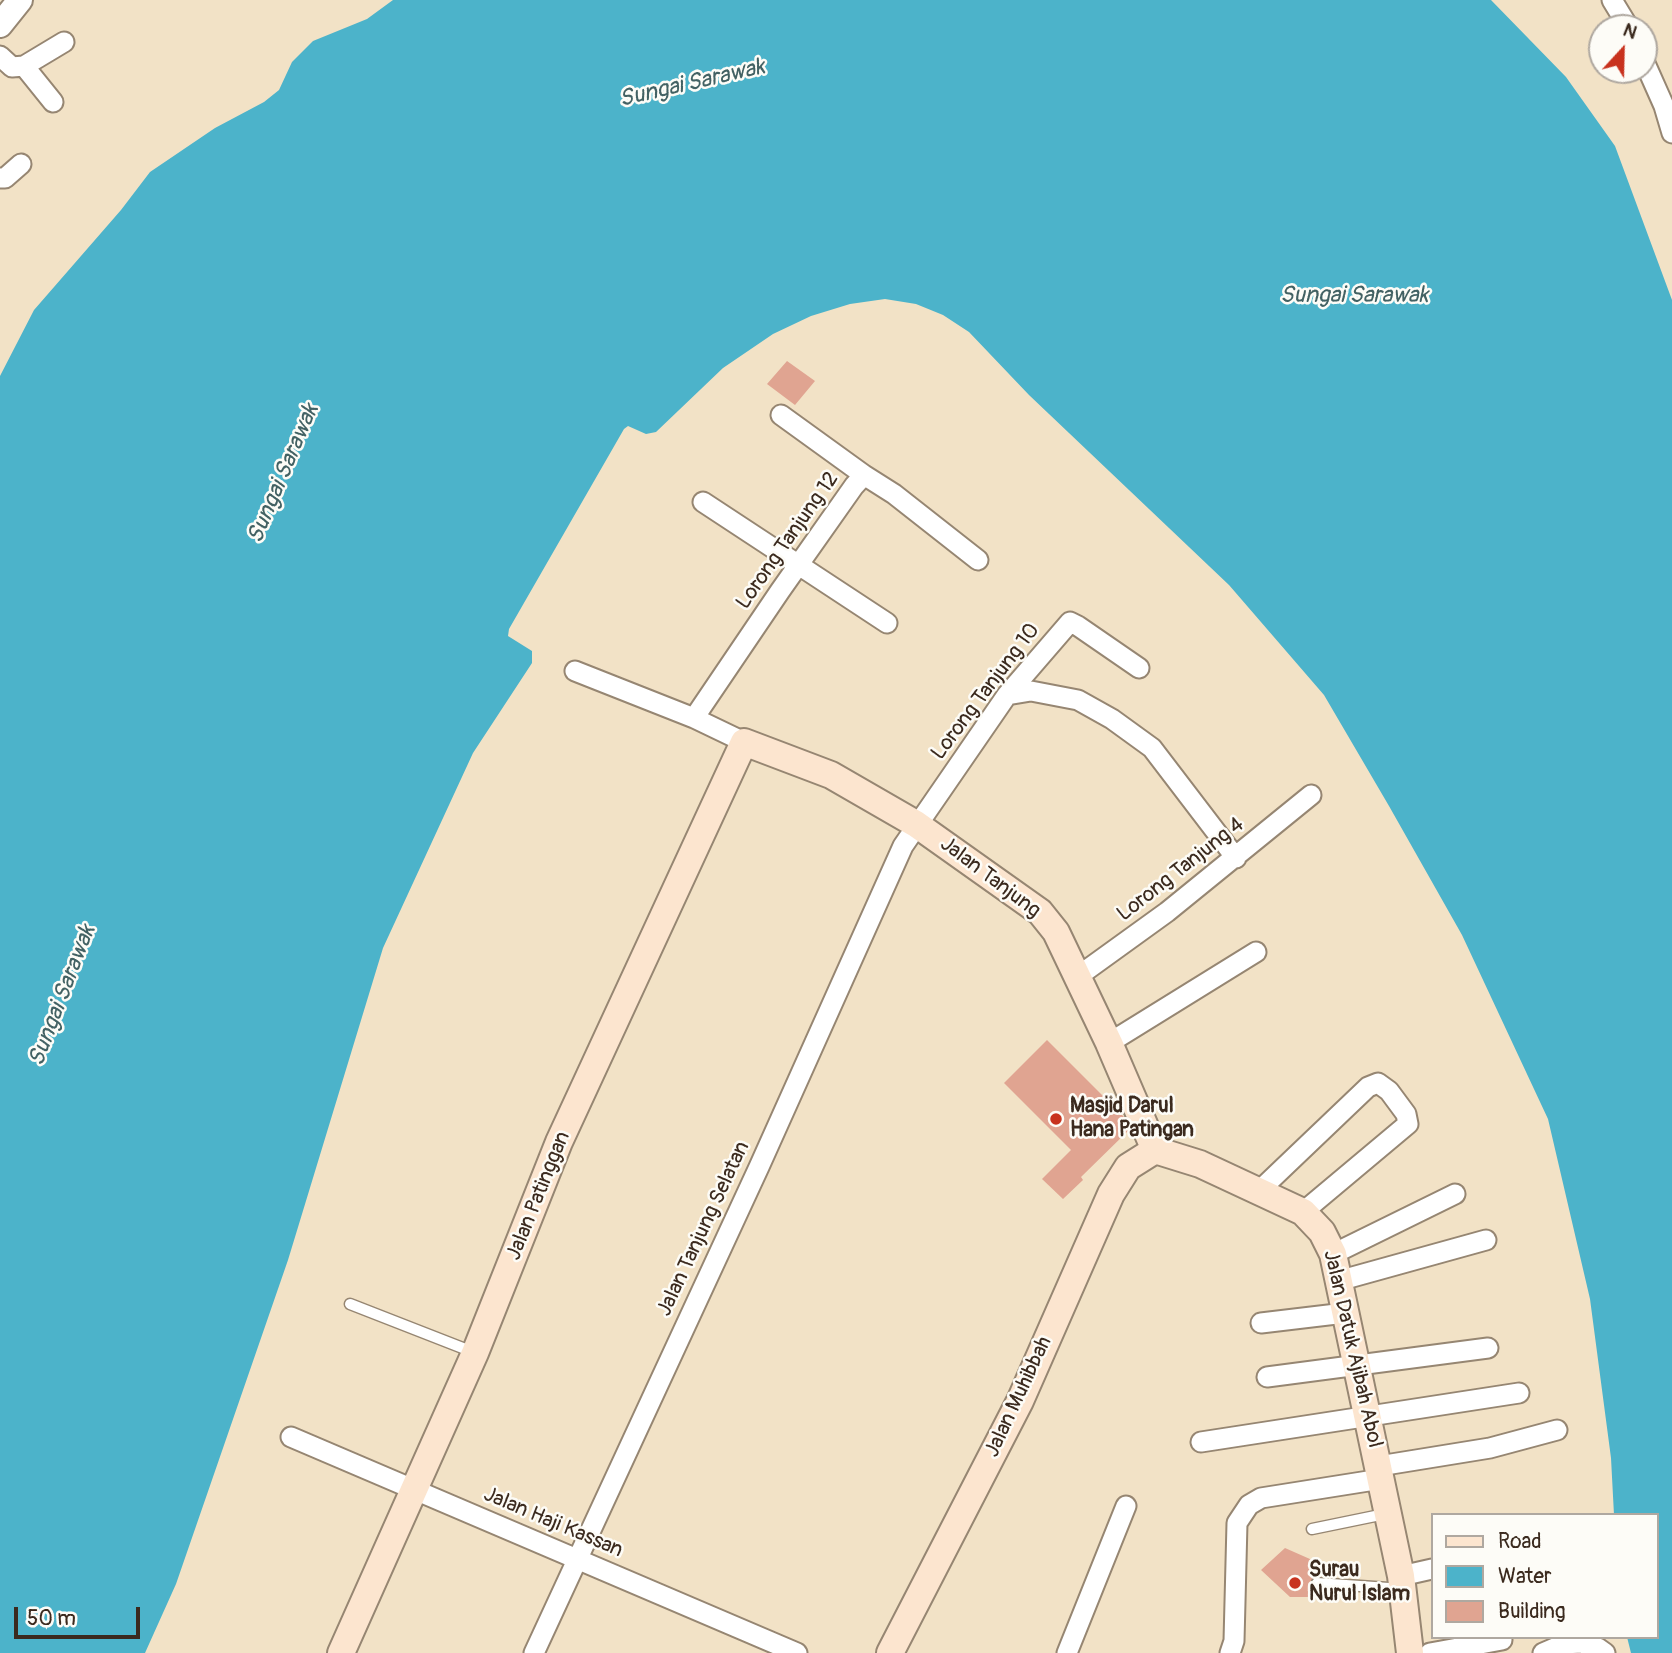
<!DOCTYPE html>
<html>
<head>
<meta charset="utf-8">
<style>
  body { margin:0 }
  #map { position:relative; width:1672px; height:1653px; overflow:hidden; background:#f2e2c6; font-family:Pangolin,sans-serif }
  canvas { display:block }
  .legend { position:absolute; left:1431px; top:1513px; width:228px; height:126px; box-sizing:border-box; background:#fdfcf7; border:2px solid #afa8a0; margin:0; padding:9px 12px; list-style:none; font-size:21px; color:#3b2a1e }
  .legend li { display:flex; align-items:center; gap:14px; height:35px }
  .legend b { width:35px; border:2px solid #afa8a0 }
  .north { position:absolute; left:1588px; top:14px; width:70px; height:70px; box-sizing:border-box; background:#fdfcf7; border:2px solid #afa8a0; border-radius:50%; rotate:22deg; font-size:19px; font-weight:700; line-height:28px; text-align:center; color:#3b2a1e }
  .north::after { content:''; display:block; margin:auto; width:24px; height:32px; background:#c8321e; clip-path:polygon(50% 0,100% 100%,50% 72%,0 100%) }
  .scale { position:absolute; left:14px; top:1607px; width:126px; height:32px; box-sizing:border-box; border:4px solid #3b2a1e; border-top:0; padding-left:9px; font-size:21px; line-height:24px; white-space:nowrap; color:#3b2a1e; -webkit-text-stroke:5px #fdfcf7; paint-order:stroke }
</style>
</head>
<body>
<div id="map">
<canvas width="1672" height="1653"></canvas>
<ul class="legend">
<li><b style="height:9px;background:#fce5cf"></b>Road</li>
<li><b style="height:19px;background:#4cb3ca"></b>Water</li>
<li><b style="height:19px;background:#e0a491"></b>Building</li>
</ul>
<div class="north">N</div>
<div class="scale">50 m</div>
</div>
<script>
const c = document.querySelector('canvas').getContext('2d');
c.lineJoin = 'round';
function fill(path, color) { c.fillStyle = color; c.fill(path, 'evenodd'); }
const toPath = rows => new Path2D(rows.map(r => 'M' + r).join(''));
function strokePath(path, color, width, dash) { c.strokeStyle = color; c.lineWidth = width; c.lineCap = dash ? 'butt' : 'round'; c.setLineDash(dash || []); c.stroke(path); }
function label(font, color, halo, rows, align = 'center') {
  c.font = font + ' Pangolin,sans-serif'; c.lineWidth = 5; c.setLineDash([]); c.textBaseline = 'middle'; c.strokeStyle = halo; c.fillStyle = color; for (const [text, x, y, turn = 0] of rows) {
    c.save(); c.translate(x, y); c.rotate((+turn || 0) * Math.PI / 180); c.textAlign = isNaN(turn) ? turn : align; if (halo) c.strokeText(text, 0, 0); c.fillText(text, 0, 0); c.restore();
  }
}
fill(toPath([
  [393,0,1491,0,1566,77,1615,146,1672,300,1672,1653,1631,1653,1627,1637,1656,1637,1656,1515,1614,1515,1611,1458,1590,1299,1548,1119,1462,935,1389,806,1324,695,1229,585,1029,395,969,332,943,315,916,304,885,299,850,304,811,316,773,334,723,368,656,432,646,434,628,426,624,429,509,629,508,636,532,651,532,663,473,753,383,948,288,1260,176,1584,145,1653,0,1653,0,376,34,310,121,210,150,172,215,128,264,102,279,90,292,62,313,41,367,19]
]), '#4cb3ca');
fill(toPath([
  [787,361,815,381,795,405,767,384],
  [1047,1040,1124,1117,1129,1130,1081,1177,1083,1180,1063,1199,1042,1179,1071,1150,1004,1083],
  [1285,1548,1319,1563,1316,1576,1310,1582,1314,1590,1313,1597,1290,1597,1261,1570]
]), '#e0a491');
const service = toPath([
  [350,1304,473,1352],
  [1312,1529,1385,1514],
  [1317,1583,1403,1589]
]);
const minor = toPath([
  [1612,0,1629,28],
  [0,56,12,67,24,66,64,42],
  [1644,61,1664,106,1672,133],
  [24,66,53,102],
  [0,178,5,178,21,164],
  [781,415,864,475],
  [703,502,887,623],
  [575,671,694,718,744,742],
  [1007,695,1031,691,1078,700,1112,719,1152,748,1236,858],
  [694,718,780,591,854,486,864,475,894,494,978,560],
  [1077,977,1167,912,1311,795],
  [1109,1043,1256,952],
  [1259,1191,1368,1087,1378,1083,1389,1091,1406,1114,1408,1124,1303,1212],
  [1333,1254,1455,1194],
  [1338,1281,1486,1240],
  [1261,1323,1345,1313],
  [1267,1377,1488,1348],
  [291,1437,797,1653],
  [1201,1442,1519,1393],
  [1379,1466,1490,1448,1557,1430],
  [1401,1576,1432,1569],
  [534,1653,759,1167,903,846,1007,695,1070,622,1078,626,1139,668],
  [1067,1653,1126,1506],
  [1230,1653,1234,1641,1237,1523,1249,1505,1261,1498,1381,1479],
  [1430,1653,1502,1640],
  [1543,1653,1564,1644,1581,1643,1598,1648,1605,1653]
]);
const tertiary = toPath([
  [0,25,20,0]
]);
const secondary = toPath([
  [1155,1150,1200,1164,1303,1212,1322,1232,1333,1254,1401,1576,1410,1653],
  [341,1653,475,1353,559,1142,744,742,831,775,916,824,1040,912,1056,932,1109,1043,1155,1150],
  [890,1653,1020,1401,1111,1194,1128,1167,1155,1150]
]);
strokePath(service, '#968672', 13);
strokePath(minor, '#968672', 23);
strokePath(tertiary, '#968672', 28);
strokePath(secondary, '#968672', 30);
strokePath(service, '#fff', 10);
strokePath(minor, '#fff', 19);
strokePath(tertiary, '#fff', 24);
strokePath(secondary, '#fce5cf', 26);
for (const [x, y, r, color] of [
  [1056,1119,7,"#c8321e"],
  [1295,1583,7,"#c8321e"]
]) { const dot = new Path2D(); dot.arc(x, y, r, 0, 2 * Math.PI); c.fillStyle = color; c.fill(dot); strokePath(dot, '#fdfcf7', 2.5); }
label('21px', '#3b2a1e', '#fdfcf7', [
  ["Lorong Tanjung 12",788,541,-55],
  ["Lorong Tanjung 10",986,692,-53],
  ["Lorong Tanjung 4",1181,870,-38],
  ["Jalan Tanjung",990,878,37],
  ["Jalan Patinggan",539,1196,-68],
  ["Jalan Tanjung Selatan",704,1229,-65],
  ["Jalan Datuk Ajibah Abol",1352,1349,77],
  ["Jalan Muhibbah",1019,1397,-65],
  ["Jalan Haji Kassan",553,1523,23]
]);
label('bold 21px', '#3b2a1e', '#fdfcf7', [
  ["Masjid Darul",1070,1107],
  ["Hana Patingan",1070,1131],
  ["Surau",1309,1571],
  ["Nurul Islam",1309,1595]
], 'left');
label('italic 23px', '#426163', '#fdfcf7', [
  ["Sungai Sarawak",692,84,-13],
  ["Sungai Sarawak",1354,296],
  ["Sungai Sarawak",284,474,-67],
  ["Sungai Sarawak",63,996,-69]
]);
</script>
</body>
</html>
